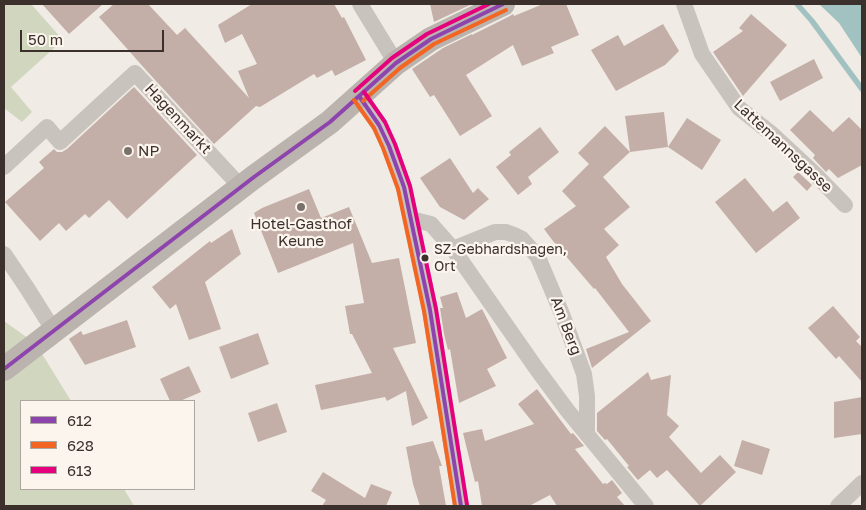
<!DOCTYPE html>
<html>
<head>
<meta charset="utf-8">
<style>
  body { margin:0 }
  #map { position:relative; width:866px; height:510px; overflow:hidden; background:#f0ebe5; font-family:"Golos Text",sans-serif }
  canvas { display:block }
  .frame { position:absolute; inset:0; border:5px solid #3b302b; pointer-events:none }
  .legend { position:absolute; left:20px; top:400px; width:175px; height:90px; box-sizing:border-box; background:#fbf5ee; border:1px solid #aea6a0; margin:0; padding:6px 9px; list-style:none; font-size:15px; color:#3b302b }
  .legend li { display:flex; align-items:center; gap:10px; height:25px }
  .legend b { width:25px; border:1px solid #aea6a0 }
  .scale { position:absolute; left:20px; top:30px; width:144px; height:22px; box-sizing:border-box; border:2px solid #3b302b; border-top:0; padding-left:6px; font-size:15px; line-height:18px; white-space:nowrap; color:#3b302b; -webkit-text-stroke:4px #fbf5ee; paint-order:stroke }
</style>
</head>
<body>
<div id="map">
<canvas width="866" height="510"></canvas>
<div class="frame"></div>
<ul class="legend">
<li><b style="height:6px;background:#8e44ad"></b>612</li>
<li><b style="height:6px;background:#f26522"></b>628</li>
<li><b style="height:6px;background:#e5007d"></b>613</li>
</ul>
<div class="scale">50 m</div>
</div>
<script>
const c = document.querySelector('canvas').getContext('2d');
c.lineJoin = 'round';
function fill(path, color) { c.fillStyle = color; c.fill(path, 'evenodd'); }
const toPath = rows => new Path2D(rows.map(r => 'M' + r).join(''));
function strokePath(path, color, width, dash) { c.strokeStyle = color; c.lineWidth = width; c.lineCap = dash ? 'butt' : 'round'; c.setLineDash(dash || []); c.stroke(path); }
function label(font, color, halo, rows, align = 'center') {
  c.font = font + ' "Golos Text",sans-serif'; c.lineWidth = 4.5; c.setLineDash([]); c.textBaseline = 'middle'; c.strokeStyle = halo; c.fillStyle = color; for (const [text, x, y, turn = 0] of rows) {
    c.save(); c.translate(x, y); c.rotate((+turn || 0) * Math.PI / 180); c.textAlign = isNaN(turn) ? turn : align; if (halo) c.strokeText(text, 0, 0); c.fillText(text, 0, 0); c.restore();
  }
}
fill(toPath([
  [4,4,31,4,63,40,11,87,32,112,22,122,4,108],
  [4,321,36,344,71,401,21,401,21,489,124,489,134,506,4,506]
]), '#d1d6bf');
fill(toPath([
  [819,4,862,4,862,58,839,23]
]), '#a1c2c1');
strokePath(toPath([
  [797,4,812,21,862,89]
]), '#a1c2c1', 5.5);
fill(toPath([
  [42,4,103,4,69,34],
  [114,4,148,4,177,35,185,28,249,98,238,71,257,64,242,34,225,43,218,25,252,4,334,4,342,18,344,17,366,60,335,76,332,70,317,78,314,74,260,107,256,106,214,144,145,69,99,17],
  [430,4,472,4,434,22],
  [543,4,566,4,579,35,551,47,554,53,522,66,513,45,466,75,492,116,460,136,434,95,430,97,412,69,443,48,472,34,472,35,510,16,513,14,514,16],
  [751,14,787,45,743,96,713,52,743,31,739,28],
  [663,24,679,51,665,65,616,91,591,50,618,35,624,46],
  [814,59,823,78,780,101,770,82],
  [134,87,197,155,127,219,109,200,89,218,85,214,66,231,59,223,40,241,5,202,44,168,39,162,54,149,57,152,62,152,67,149],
  [810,110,833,132,849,117,862,130,862,165,838,178,829,169,826,172,813,158,815,155,790,130],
  [664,112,668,147,630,152,625,116],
  [687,118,721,140,702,170,668,147],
  [605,126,630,152,603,177,630,207,604,229,619,245,606,257,622,284,651,321,592,368,586,349,629,332,595,288,594,289,553,241,544,229,576,206,562,191,589,164,578,153],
  [540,127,559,152,528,177,532,184,518,195,496,167,511,155,509,152],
  [450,158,473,193,478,188,489,199,464,220,440,207,420,178],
  [798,172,812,185,807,191,793,177],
  [745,178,773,212,787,201,800,218,756,253,715,202],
  [309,189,321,218,349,207,372,263,399,258,416,343,393,348,428,418,412,426,406,391,387,401,385,397,321,410,315,385,372,373,352,334,350,334,345,306,364,303,353,243,278,273,254,213,262,208],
  [232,229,241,254,205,282,221,329,189,340,176,304,170,309,152,287,210,241,211,243],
  [457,292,466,318,482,309,507,358,487,369,496,386,459,403,450,349,448,350,444,334,440,308,443,308,440,297],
  [833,306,860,337,856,341,862,347,862,382,839,356,836,359,808,328],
  [127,320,136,347,85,365,69,339,81,331,83,335],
  [258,333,269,364,231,379,219,347],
  [189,366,201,392,180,401,170,401,160,379],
  [648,372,651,380,671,375,667,415,679,426,669,437,701,473,720,455,736,472,700,506,667,470,657,478,650,470,638,480,627,467,629,466,607,439,605,440,597,431,597,413],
  [537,389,571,434,573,433,584,446,575,449,603,484,605,483,607,484,612,480,622,493,617,497,625,506,557,506,550,495,529,506,482,506,478,481,475,482,463,433,482,429,485,441,534,424,518,404],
  [862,397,862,434,834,438,834,402],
  [277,403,287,432,258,442,248,413],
  [742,440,770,449,762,475,734,466],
  [433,441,442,466,439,466,446,506,420,506,413,484,406,447],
  [323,472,365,498,371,484,392,492,386,506,322,506,326,500,311,491]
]), '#c3afa7');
strokePath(toPath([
  [360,4,396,63],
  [684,4,702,54,739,108,772,134,814,173,845,205],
  [359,96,379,125,389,146,404,187,430,310,461,506],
  [4,167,47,127,60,142,135,73,241,187],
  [411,219,431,224,453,249,536,368,567,410,646,506],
  [453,249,495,232,506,232,514,235,522,239,538,257,562,314,584,374,587,396,587,434],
  [4,254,27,288,54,331],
  [838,506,862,483]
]), '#c9c3be', 16);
strokePath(toPath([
  [4,369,254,177,330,122,396,63,431,39,503,4]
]), '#bab3ae', 24);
strokePath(toPath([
  [359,96,379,125,389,146,404,187,430,310,461,506],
  [4,369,254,177,330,122,396,63,431,39,503,4]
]), '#8e44ad', 4);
strokePath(toPath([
  [354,100,374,128,383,148,398,189,424,311,455,506],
  [363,101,400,68,434,44,506,10]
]), '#f26522', 4);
strokePath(toPath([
  [355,91,392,58,427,34,489,4],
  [364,92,385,122,395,144,410,186,436,309,467,505]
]), '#e5007d', 4);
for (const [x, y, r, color] of [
  [128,151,5,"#7a716c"],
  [301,207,5,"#7a716c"],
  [425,258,4.5,"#3b302b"]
]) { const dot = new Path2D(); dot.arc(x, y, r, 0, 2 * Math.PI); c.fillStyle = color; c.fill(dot); strokePath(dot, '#fbf5ee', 2); }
label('14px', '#3b302b', '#fbf5ee', [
  ["SZ-Gebhardshagen,",434,250],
  ["Ort",434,267]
], 'left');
label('15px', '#3b302b', '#fbf5ee', [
  ["Hagenmarkt",178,119,47],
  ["Lattemannsgasse",783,146,43],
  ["Am Berg",566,326,69]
]);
label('15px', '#3b302b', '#fbf5ee', [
  ["NP",138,151],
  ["Hotel-Gasthof",301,224,"center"],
  ["Keune",301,241,"center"]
], 'left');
</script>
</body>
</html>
